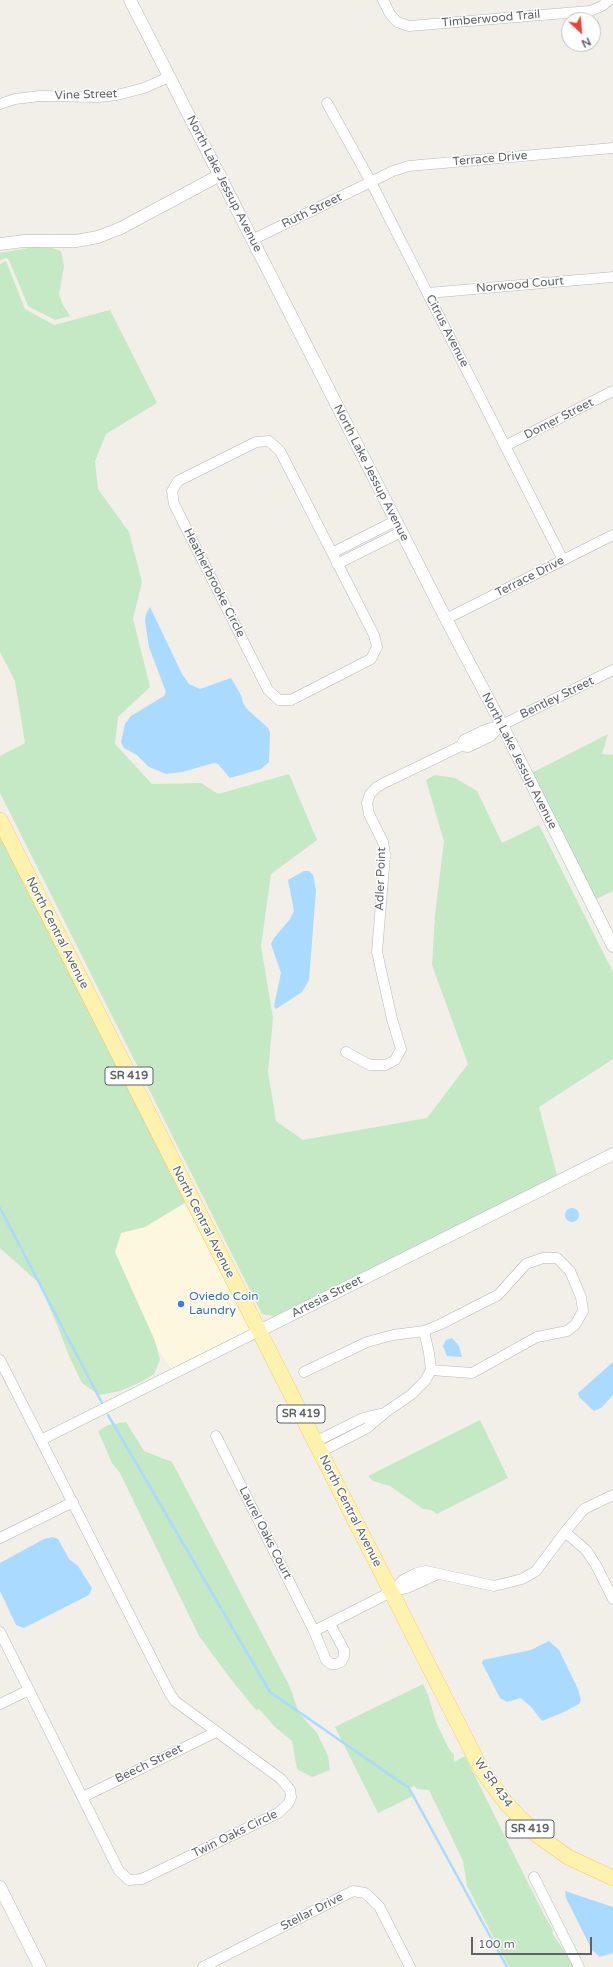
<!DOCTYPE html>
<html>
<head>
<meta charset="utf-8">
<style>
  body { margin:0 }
  #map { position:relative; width:613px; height:1967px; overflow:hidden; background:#f1efe8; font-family:"Varela Round",sans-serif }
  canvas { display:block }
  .north { position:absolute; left:561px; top:12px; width:40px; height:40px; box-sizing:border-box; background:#fff; border:1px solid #bfc1c3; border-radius:50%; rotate:154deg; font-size:11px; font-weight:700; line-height:16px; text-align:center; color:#5f6368 }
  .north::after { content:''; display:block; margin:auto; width:14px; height:18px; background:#ea4335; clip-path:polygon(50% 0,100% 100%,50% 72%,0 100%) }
  .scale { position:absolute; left:471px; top:1937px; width:121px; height:18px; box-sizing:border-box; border:2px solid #5f6368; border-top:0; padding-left:5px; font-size:12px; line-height:14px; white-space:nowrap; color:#5f6368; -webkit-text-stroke:3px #fff; paint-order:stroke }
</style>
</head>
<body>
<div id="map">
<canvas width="613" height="1967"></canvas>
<div class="north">N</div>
<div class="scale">100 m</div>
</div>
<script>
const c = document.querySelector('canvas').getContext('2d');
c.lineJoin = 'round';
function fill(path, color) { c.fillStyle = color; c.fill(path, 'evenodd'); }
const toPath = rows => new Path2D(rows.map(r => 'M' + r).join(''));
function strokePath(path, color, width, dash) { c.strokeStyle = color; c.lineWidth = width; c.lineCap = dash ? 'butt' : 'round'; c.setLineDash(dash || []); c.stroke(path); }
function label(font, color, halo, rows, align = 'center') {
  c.font = font + ' "Varela Round",sans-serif'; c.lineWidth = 3; c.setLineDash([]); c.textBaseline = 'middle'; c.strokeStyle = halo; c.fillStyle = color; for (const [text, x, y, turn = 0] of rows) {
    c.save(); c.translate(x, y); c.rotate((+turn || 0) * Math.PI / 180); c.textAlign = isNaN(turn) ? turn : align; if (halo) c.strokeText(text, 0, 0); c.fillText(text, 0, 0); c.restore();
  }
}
fill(toPath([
  [188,1201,253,1329,172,1370,156,1346,115,1252,121,1233,145,1227]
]), '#fef7e0');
fill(toPath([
  [34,247,52,248,61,251,64,266,59,294,63,305,70,316,55,320,28,306,9,260,6,258,0,260,0,253],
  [6,261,25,309,54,325,110,310,157,403,106,434,95,461,98,489,129,532,142,582,133,619,150,687,118,717,115,744,152,784,201,783,218,794,289,774,317,840,271,874,261,946,273,1018,268,1072,276,1121,303,1140,427,1118,468,1064,432,965,435,915,444,841,426,780,435,775,455,778,477,791,502,843,539,825,613,972,613,1059,539,1107,557,1176,274,1316,262,1314,0,793,0,756,25,743,15,681,0,652,0,264],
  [608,734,602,754,613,755,613,891,594,900,530,774],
  [0,829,188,1201,145,1227,121,1233,115,1252,155,1341,160,1360,154,1374,141,1382,120,1391,99,1395,82,1383,69,1356,58,1327,39,1283,0,1248],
  [480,1420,508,1478,437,1514,431,1510,423,1509,390,1486,373,1481,368,1476],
  [126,1422,144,1451,172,1462,290,1687,299,1713,317,1733,328,1756,330,1770,312,1777,297,1769,292,1741,275,1727,259,1709,256,1710,230,1678,199,1636,120,1473,112,1463,98,1431,108,1425],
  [423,1684,428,1695,436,1722,449,1749,454,1755,454,1762,465,1756,544,1915,553,1930,552,1933,575,1967,509,1967,467,1886,463,1861,429,1790,417,1789,414,1786,409,1788,413,1796,378,1813,335,1727]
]), '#c5e8c5');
fill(toPath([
  [150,607,182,674,189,684,200,689,231,678,241,695,243,703,247,709,268,728,270,733,269,762,261,769,230,778,218,764,214,763,182,772,166,774,149,767,137,755,124,748,121,742,125,724,131,716,164,696,166,692,149,647,145,621,146,614],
  [304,871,309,871,313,875,316,890,309,980,302,992,276,1009,274,1006,281,973,271,944,274,938,290,919,294,911,288,880],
  '565 1215a7 7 0 1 1 14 0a7 7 0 1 1-14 0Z',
  [452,1338,459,1346,462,1357,447,1356,443,1346,446,1340],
  [613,1362,613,1395,601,1408,594,1411,579,1397,578,1393],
  [53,1537,58,1539,69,1559,78,1566,92,1588,89,1595,24,1628,16,1625,0,1591,0,1563,44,1539],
  [549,1641,559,1650,578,1689,581,1700,579,1704,564,1712,542,1721,532,1708,521,1698,507,1702,500,1698,482,1663,483,1660,531,1650],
  [565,1891,613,1907,613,1953,600,1957,592,1950,566,1898]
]), '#aadaff');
strokePath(toPath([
  [0,1208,102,1403],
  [108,1415,270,1692,409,1788,507,1967]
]), '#aadaff', 2.5);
const minor = toPath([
  [383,0,390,14,397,22,409,26,590,11,602,6,609,0],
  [327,103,371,182,563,560],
  [0,104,15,99,40,96,99,97,117,95,144,88,169,77],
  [252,240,393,171,409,166,613,148],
  [428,293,613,277],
  [269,441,280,451,374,635,377,647,371,659,291,700,279,700,268,690,174,504,172,491,178,481,256,442,269,441],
  [505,446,613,391],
  [332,553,395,521],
  [337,564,401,532],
  [446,619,613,535],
  [461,746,468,747,491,736,500,726],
  [346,1052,370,1065,386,1065,395,1060,401,1049,392,1019,377,952,385,855,383,842,369,814,367,803,370,794,377,787,384,783,461,746,464,740,487,729,502,725,613,670],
  [0,1360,170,1694,175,1701,281,1779,290,1790,291,1797,288,1804,278,1813,142,1879,129,1880,119,1871,0,1632],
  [304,1372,367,1342,393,1335,424,1331,441,1324,498,1295,526,1264,543,1258,557,1258,570,1271,581,1297,583,1311,575,1325,567,1331,537,1337,472,1373,431,1370],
  [216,1436,314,1631,326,1660,331,1664,336,1664,341,1662,344,1657,344,1650,330,1624],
  [41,1440,259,1331],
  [315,1442,363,1418,384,1413],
  [320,1452,367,1428,386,1412,412,1394,425,1381,431,1370,429,1353,424,1331],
  [565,1532,586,1550,596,1565,613,1599],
  [0,1538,73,1502],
  [391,1592,403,1580,417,1573,426,1571,494,1586,522,1579,536,1571,565,1532,584,1509,613,1495],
  [314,1631,391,1592,407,1588,438,1574],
  [0,1704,29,1690],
  [83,1797,216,1732],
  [534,1877,579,1967],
  [203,1967,353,1891,365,1893,379,1906,410,1967]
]);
const tertiary = toPath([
  [130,0,446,619,502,725,613,946],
  [0,244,24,241,76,241,98,237,121,228,220,175],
  [259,1331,613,1154],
  [0,1887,40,1967]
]);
const primary = toPath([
  [0,820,481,1769,506,1803,537,1835,568,1857,613,1878]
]);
strokePath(minor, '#b5b8bc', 11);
strokePath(tertiary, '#b5b8bc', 13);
strokePath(primary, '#f2c960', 16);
strokePath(minor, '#fff', 10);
strokePath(tertiary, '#fff', 12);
strokePath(primary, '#fff2af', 15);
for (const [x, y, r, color] of [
  [181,1304,4,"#3f7fe0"]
]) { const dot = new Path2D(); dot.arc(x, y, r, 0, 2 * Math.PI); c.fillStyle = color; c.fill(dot); strokePath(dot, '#fff', 1.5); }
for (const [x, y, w] of [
  [129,1076,48],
  [301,1414,48],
  [530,1829,48]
]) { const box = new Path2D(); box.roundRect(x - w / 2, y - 9, w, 18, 3); c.fillStyle = '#fff'; c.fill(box); strokePath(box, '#5f6368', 1); }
label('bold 11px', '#5f6368', null, [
  ["SR 419",129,1076],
  ["SR 419",301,1414],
  ["SR 419",530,1829]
]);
label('12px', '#5f6368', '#fff', [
  ["Timberwood Trail",491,19,-5],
  ["Vine Street",86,95,-2],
  ["Terrace Drive",490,159,-5],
  ["North Lake Jessup Avenue",224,184,63],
  ["Ruth Street",312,211,-26],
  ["Norwood Court",520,285,-5],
  ["Citrus Avenue",447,331,63],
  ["Domer Street",559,419,-27],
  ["North Lake Jessup Avenue",371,473,63],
  ["Terrace Drive",530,577,-27],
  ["Heatherbrooke Circle",214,583,63],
  ["Bentley Street",557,698,-26],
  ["North Lake Jessup Avenue",519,761,63],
  ["Adler Point",381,879,-88],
  ["North Central Avenue",57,933,63],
  ["North Central Avenue",203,1222,63],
  ["Artesia Street",327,1297,-27],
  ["North Central Avenue",350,1511,63],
  ["Laurel Oaks Court",265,1533,63],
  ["Beech Street",149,1764,-26],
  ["W SR 434",493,1783,55],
  ["Twin Oaks Circle",235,1834,-26],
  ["Stellar Drive",312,1912,-27]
]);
label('12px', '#366cbe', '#fff', [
  ["Oviedo Coin",189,1297],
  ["Laundry",189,1311]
], 'left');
</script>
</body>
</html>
